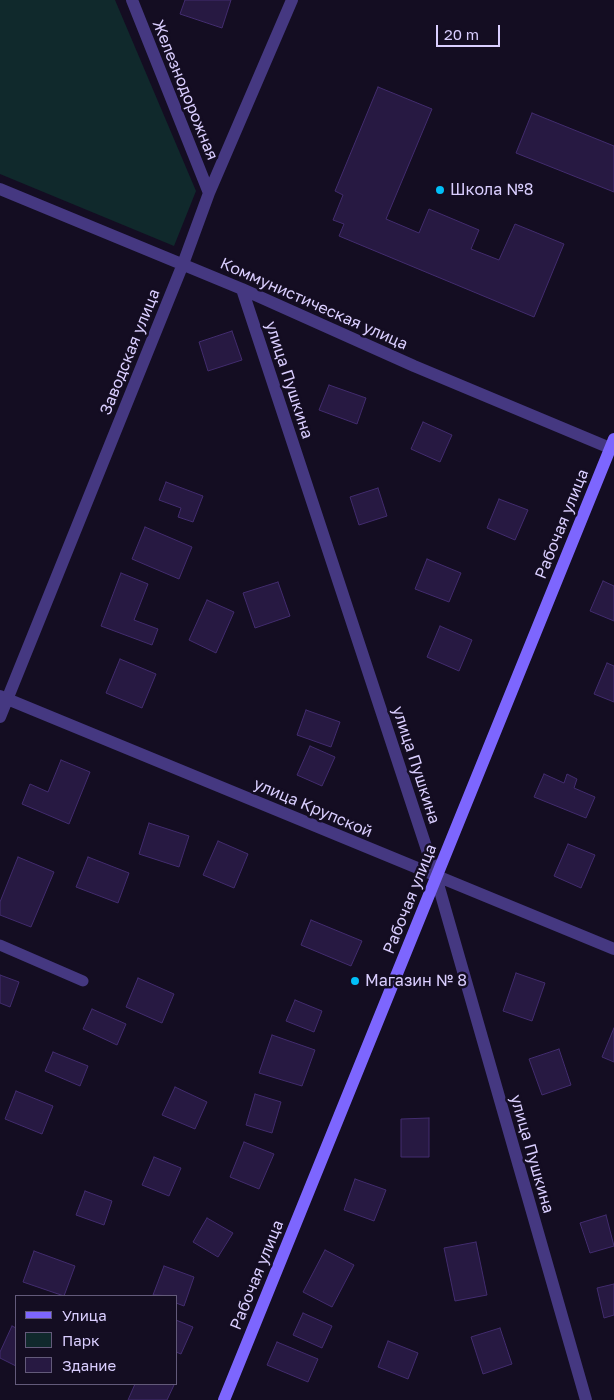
<!DOCTYPE html>
<html>
<head>
<meta charset="utf-8">
<style>
  body { margin:0 }
  #map { position:relative; width:614px; height:1400px; overflow:hidden; background:#140d22; font-family:"Golos Text",sans-serif }
  canvas { display:block }
  .legend { position:absolute; left:15px; top:1295px; width:162px; height:90px; box-sizing:border-box; background:#140d22; border:1px solid #635a7a; margin:0; padding:6px 9px; list-style:none; font-size:15px; color:#daceff }
  .legend li { display:flex; align-items:center; gap:10px; height:25px }
  .legend b { width:25px; border:1px solid #635a7a }
  .scale { position:absolute; left:436px; top:25px; width:64px; height:22px; box-sizing:border-box; border:2px solid #daceff; border-top:0; padding-left:6px; font-size:15px; line-height:18px; white-space:nowrap; color:#daceff; -webkit-text-stroke:4px #140d22; paint-order:stroke }
</style>
</head>
<body>
<div id="map">
<canvas width="614" height="1400"></canvas>
<ul class="legend">
<li><b style="height:6px;background:#7d66fe"></b>Улица</li>
<li><b style="height:14px;background:#10292c"></b>Парк</li>
<li><b style="height:14px;background:#271942"></b>Здание</li>
</ul>
<div class="scale">20 m</div>
</div>
<script>
const c = document.querySelector('canvas').getContext('2d');
c.lineJoin = 'round';
function fill(path, color) { c.fillStyle = color; c.fill(path, 'evenodd'); }
const toPath = rows => new Path2D(rows.map(r => 'M' + r).join(''));
function strokePath(path, color, width, dash) { c.strokeStyle = color; c.lineWidth = width; c.lineCap = dash ? 'butt' : 'round'; c.setLineDash(dash || []); c.stroke(path); }
function label(font, color, halo, rows, align = 'center') {
  c.font = font + ' "Golos Text",sans-serif'; c.lineWidth = 5; c.setLineDash([]); c.textBaseline = 'middle'; c.strokeStyle = halo; c.fillStyle = color; for (const [text, x, y, turn = 0] of rows) {
    c.save(); c.translate(x, y); c.rotate((+turn || 0) * Math.PI / 180); c.textAlign = isNaN(turn) ? turn : align; if (halo) c.strokeText(text, 0, 0); c.fillText(text, 0, 0); c.restore();
  }
}
fill(toPath([
  [0,0,115,0,196,191,174,246,0,174]
]), '#10292c');
const building = toPath([
  [185,0,231,0,222,28,180,14,185,0],
  [378,87,432,109,386,219,419,233,429,209,479,230,471,249,499,260,515,224,564,244,534,317,339,236,344,224,333,220,343,195,335,191,378,87],
  [532,113,614,146,614,192,516,153,532,113],
  [232,331,242,360,208,371,199,342,232,331],
  [329,385,366,398,357,424,319,410,329,385],
  [423,422,452,435,440,462,411,449,423,422],
  [166,482,203,496,193,522,178,517,181,508,159,500,166,482],
  [378,488,387,516,359,525,350,497,378,488],
  [499,499,528,510,515,540,487,528,499,499],
  [145,527,192,547,179,579,132,559,145,527],
  [427,559,461,573,449,602,415,589,427,559],
  [121,573,148,584,134,620,158,629,152,645,101,626,121,573],
  [603,581,614,586,614,621,590,611,603,581],
  [278,582,290,616,255,628,243,593,278,582],
  [207,600,234,612,216,653,189,640,207,600],
  [440,626,472,640,459,671,427,657,440,626],
  [120,659,156,674,142,708,106,693,120,659],
  [607,663,614,666,614,702,594,694,607,663],
  [306,710,340,722,331,747,297,735,306,710],
  [310,746,335,757,322,786,297,775,310,746],
  [61,760,90,772,69,824,22,804,30,784,48,792,61,760],
  [544,774,564,783,567,774,577,779,574,788,595,797,586,818,534,797,544,774],
  [149,823,189,836,179,867,139,854,149,823],
  [218,841,248,854,234,888,203,875,218,841],
  [568,844,595,855,581,888,554,876,568,844],
  [18,857,54,872,31,927,0,915,0,902,18,857],
  [88,857,129,873,118,903,76,887,88,857],
  [311,920,362,941,351,966,301,945,311,920],
  [516,973,545,983,532,1021,503,1011,516,973],
  [0,975,19,982,10,1007,0,1003,0,975],
  [138,978,174,994,162,1023,126,1007,138,978],
  [295,1000,322,1011,314,1032,286,1021,295,1000],
  [92,1009,126,1024,117,1045,83,1029,92,1009],
  [614,1028,614,1062,602,1057,614,1028],
  [272,1035,315,1050,302,1086,259,1073,272,1035],
  [559,1049,571,1085,542,1095,529,1059,559,1049],
  [53,1052,88,1066,80,1086,45,1071,53,1052],
  [175,1087,207,1102,195,1129,162,1115,175,1087],
  [16,1091,53,1106,42,1134,5,1119,16,1091],
  [255,1094,281,1102,272,1133,246,1125,255,1094],
  [429,1118,429,1157,401,1157,401,1119,429,1118],
  [244,1142,274,1154,259,1189,230,1177,244,1142],
  [154,1157,181,1168,169,1196,142,1185,154,1157],
  [355,1179,386,1190,374,1221,344,1210,355,1179],
  [85,1191,112,1201,104,1225,76,1215,85,1191],
  [606,1215,614,1246,590,1253,580,1223,606,1215],
  [207,1218,233,1233,218,1257,193,1242,207,1218],
  [476,1242,487,1295,455,1301,444,1248,476,1242],
  [325,1250,354,1265,332,1307,303,1292,325,1250],
  [34,1251,75,1266,64,1296,23,1282,34,1251],
  [164,1266,194,1277,184,1306,176,1303,176,1296,153,1295,164,1266],
  [614,1284,614,1315,604,1318,597,1288,614,1284],
  [303,1313,332,1326,322,1348,293,1335,303,1313],
  [176,1320,193,1327,181,1354,176,1352,176,1320],
  [12,1326,16,1328,16,1366,0,1358,0,1352,12,1326],
  [500,1328,512,1364,483,1374,471,1337,500,1328],
  [388,1341,418,1353,408,1379,378,1367,388,1341],
  [277,1342,318,1359,308,1382,267,1365,277,1342],
  [135,1384,172,1384,174,1385,167,1400,128,1400,135,1384]
]);
fill(building, '#271942');
strokePath(building, '#422c6e', 1);
strokePath(toPath([
  [0,945,83,981]
]), '#453881', 11);
strokePath(toPath([
  [132,0,209,193],
  [0,189,242,289,414,366,610,448],
  [242,289,436,877,586,1400],
  [0,696,614,949],
  [0,717,183,264,209,193,292,0]
]), '#453881', 12);
strokePath(toPath([
  [224,1400,614,439]
]), '#7d66fe', 12);
for (const [x, y, r, color] of [
  [440,190,5,"#01bff8"],
  [355,981,5,"#01bff8"]
]) { const dot = new Path2D(); dot.arc(x, y, r, 0, 2 * Math.PI); c.fillStyle = color; c.fill(dot); strokePath(dot, '#140d22', 2); }
label('16px', '#daceff', '#140d22', [
  ["Железнодорожная",185,90,68],
  ["Коммунистическая улица",314,304,24],
  ["Заводская улица",130,352,-68],
  ["улица Пушкина",289,380,72],
  ["Рабочая улица",562,524,-68],
  ["улица Пушкина",416,765,72],
  ["улица Крупской",313,808,23],
  ["Рабочая улица",410,899,-68],
  ["улица Пушкина",532,1154,74],
  ["Рабочая улица",257,1275,-68]
]);
label('16px', '#daceff', '#140d22', [
  ["Школа №8",450,190],
  ["Магазин № 8",365,981]
], 'left');
</script>
</body>
</html>
